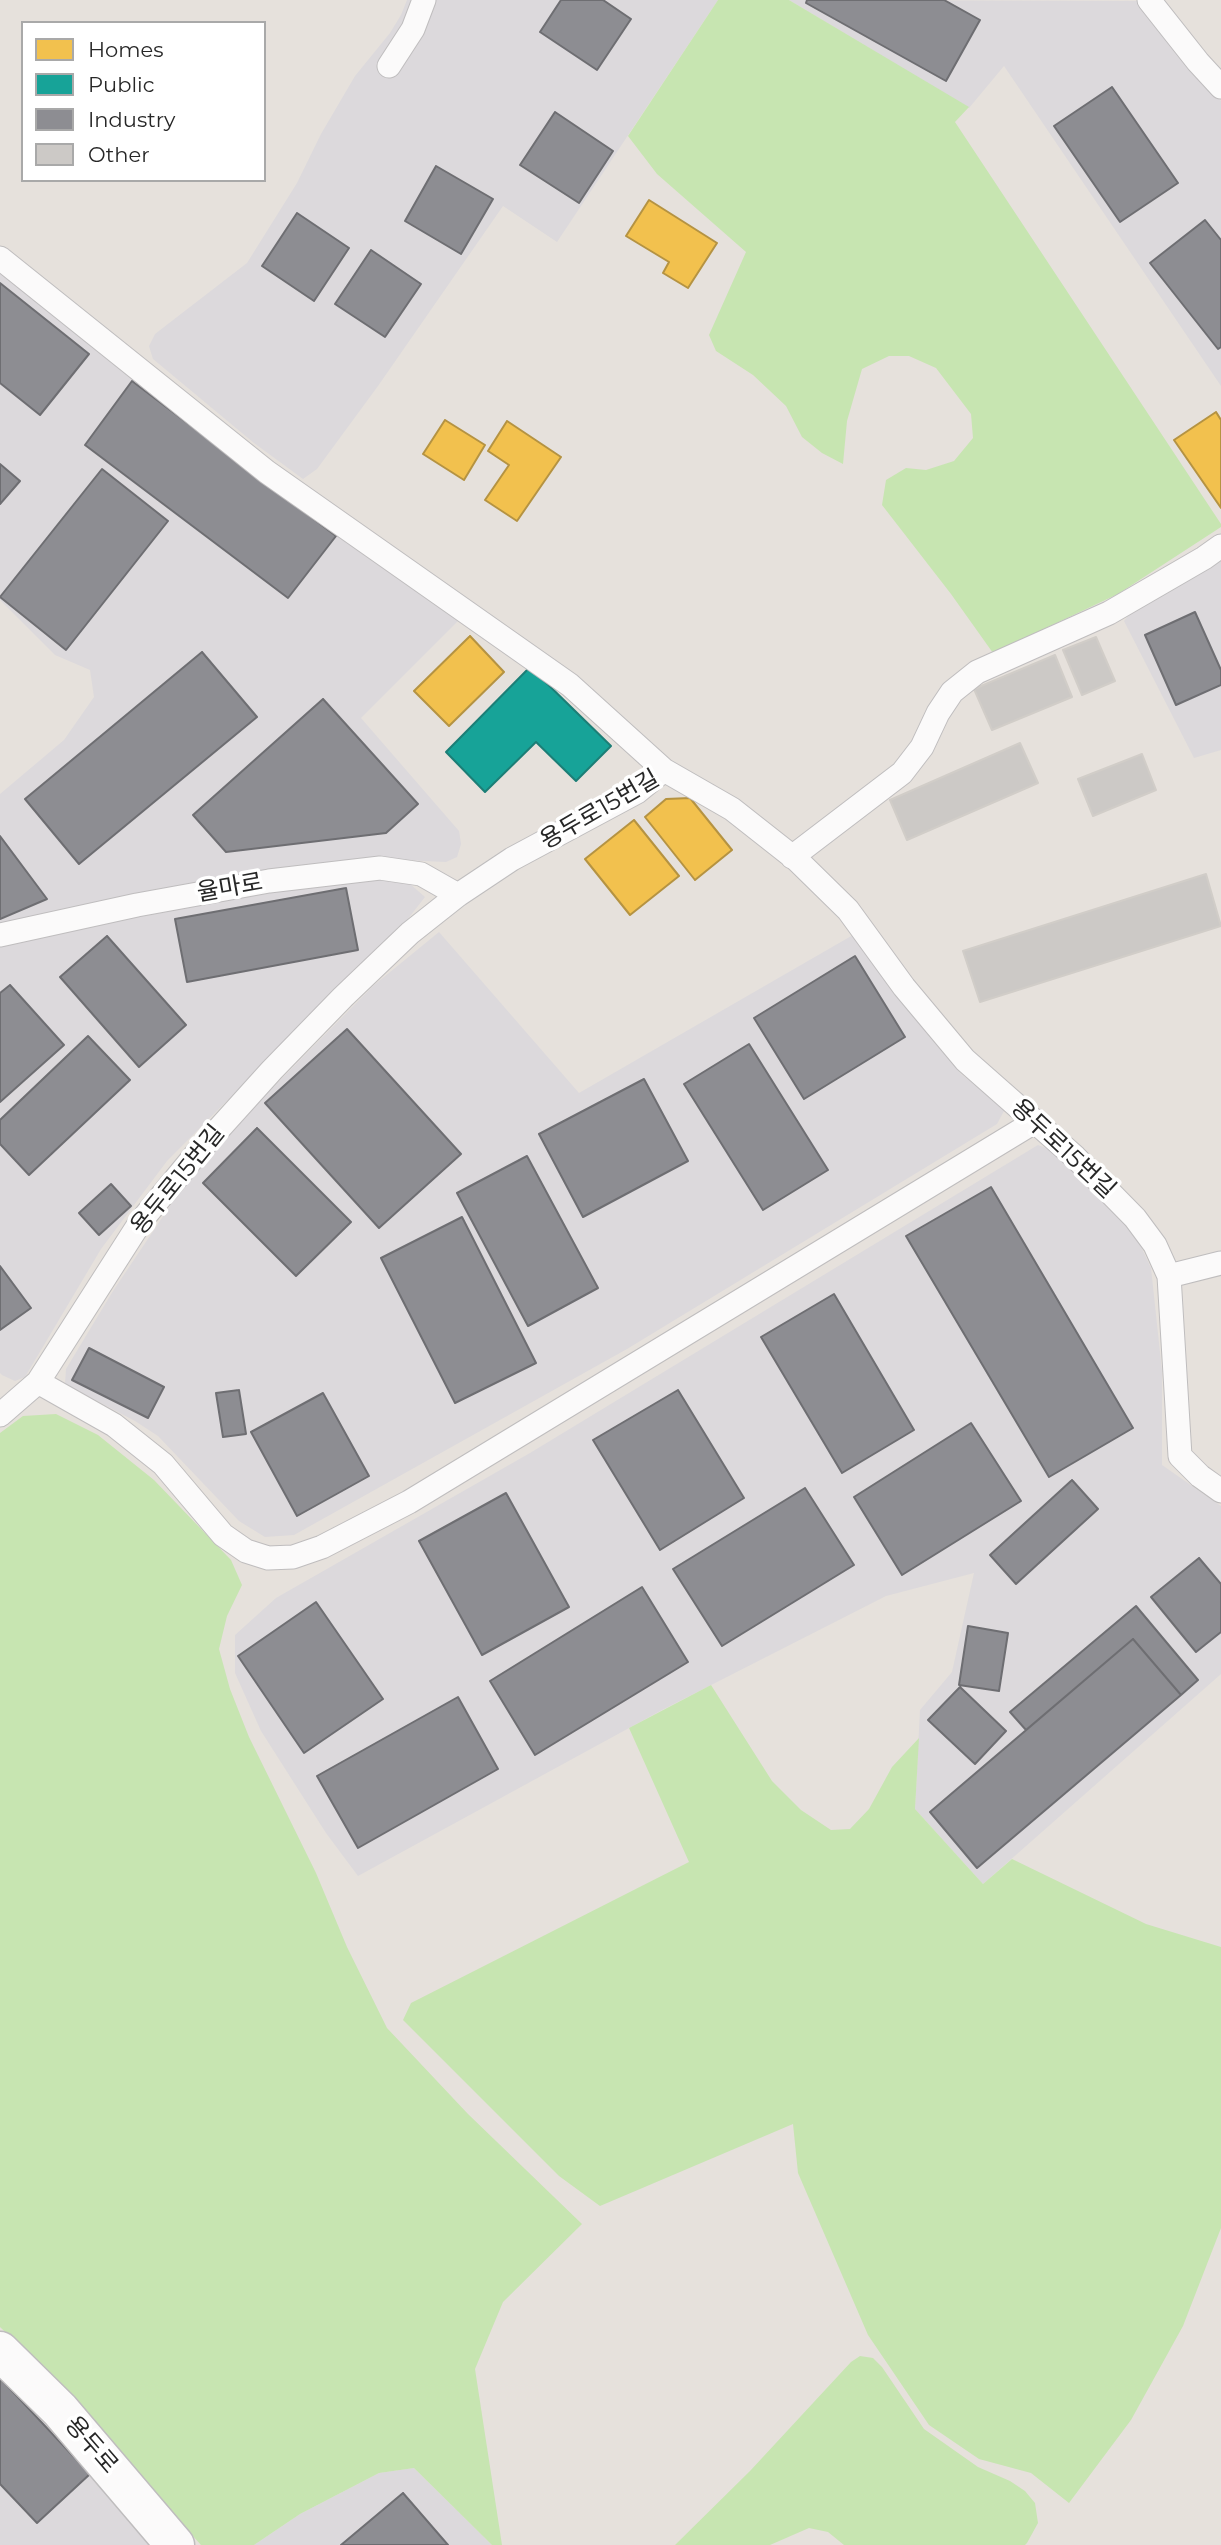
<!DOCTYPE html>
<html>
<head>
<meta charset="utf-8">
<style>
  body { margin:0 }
  #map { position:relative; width:1221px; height:2545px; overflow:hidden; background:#e6e1dc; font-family:Montserrat,sans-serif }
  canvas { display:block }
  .legend { position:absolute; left:21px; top:21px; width:245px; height:161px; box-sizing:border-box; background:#fff; border:2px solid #a9a9a9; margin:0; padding:9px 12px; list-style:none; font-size:21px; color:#272727 }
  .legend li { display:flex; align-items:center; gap:14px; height:35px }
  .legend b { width:35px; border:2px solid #a9a9a9 }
</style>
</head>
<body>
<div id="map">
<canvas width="1221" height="2545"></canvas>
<ul class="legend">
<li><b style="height:19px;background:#f2c14e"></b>Homes</li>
<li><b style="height:19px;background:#17a398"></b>Public</li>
<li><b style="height:19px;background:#8d8d92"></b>Industry</li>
<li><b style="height:19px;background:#ccc9c6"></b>Other</li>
</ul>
</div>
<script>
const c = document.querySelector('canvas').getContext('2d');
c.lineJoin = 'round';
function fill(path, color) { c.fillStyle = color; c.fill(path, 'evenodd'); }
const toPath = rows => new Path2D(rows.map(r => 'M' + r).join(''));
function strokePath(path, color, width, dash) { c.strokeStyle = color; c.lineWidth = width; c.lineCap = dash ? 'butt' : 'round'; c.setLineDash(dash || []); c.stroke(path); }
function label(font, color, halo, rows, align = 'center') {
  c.font = font + ' Montserrat,"Noto Sans KR",sans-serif'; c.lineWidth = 7; c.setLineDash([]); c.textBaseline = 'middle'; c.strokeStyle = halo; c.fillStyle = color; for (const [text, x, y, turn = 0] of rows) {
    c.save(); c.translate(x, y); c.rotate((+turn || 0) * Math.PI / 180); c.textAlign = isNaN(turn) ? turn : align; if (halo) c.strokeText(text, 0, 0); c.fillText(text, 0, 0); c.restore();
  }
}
fill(toPath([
  [407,0,718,0,557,242,503,206,378,386,317,469,303,479,254,443,153,359,149,346,155,334,247,263,297,183,321,134,355,76,390,33,401,15],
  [789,0,1137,1,1221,101,1221,386,1004,66,969,108],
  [0,270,263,475,458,621,361,718,459,831,461,844,457,857,446,862,380,859,0,924,0,794,64,740,94,697,90,670,55,655,0,600],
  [1221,553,1221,750,1194,758,1124,621,1132,611],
  [373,875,409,883,425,897,407,920,167,1161,101,1249,25,1377,15,1381,2,1375,0,1373,0,945,110,918],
  [439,932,579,1093,853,935,961,1074,1005,1109,997,1124,627,1349,294,1535,265,1537,239,1521,158,1436,135,1421,65,1384,66,1369,113,1291,174,1200,229,1132,373,986],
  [1038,1145,1059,1153,1135,1234,1151,1268,1162,1371,1162,1465,1221,1506,1221,1674,983,1884,915,1809,920,1710,952,1672,974,1573,886,1596,662,1710,358,1876,326,1833,261,1731,235,1673,235,1635,276,1598,530,1453],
  [0,2363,163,2545,0,2545],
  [414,2468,492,2545,254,2545,300,2514,379,2473]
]), '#dcd9dc');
fill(toPath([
  [718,0,789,0,969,107,955,122,1221,524,1221,527,1118,594,993,653,951,594,882,505,886,480,906,468,926,470,954,461,973,438,971,414,936,368,909,356,889,356,862,369,847,421,843,464,822,453,802,437,786,406,753,375,716,351,709,335,746,252,657,174,628,136],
  [56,1414,98,1435,154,1480,231,1560,242,1585,227,1616,219,1649,230,1689,249,1737,316,1873,347,1947,387,2028,468,2114,582,2224,503,2302,475,2369,502,2545,492,2545,414,2468,379,2473,300,2514,254,2545,201,2545,32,2358,0,2327,0,1433,23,1416],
  [711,1685,772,1781,801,1810,831,1830,850,1829,869,1809,892,1767,919,1738,915,1809,983,1884,1012,1859,1146,1924,1221,1947,1221,2228,1183,2326,1131,2420,1069,2503,1031,2473,979,2459,929,2425,868,2335,798,2173,793,2124,600,2206,559,2176,403,2020,411,2003,689,1862,629,1728],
  [860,2356,873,2358,882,2367,924,2429,978,2467,1010,2481,1025,2491,1035,2503,1038,2523,1027,2543,1025,2545,844,2545,828,2532,809,2528,770,2545,675,2545,750,2471,851,2362]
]), '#c7e5b1');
const homes = toPath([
  [649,200,717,243,688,288,663,273,669,262,626,236,649,200],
  [1216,412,1221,420,1221,508,1174,440,1216,412],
  [445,420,485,445,464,480,423,454,445,420],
  [507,421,561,457,517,521,485,500,509,465,488,451,507,421],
  [470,636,504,672,449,726,414,691,470,636],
  [690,798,732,850,695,880,645,817,666,799,690,798],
  [634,820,679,876,630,915,585,859,634,820]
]);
fill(homes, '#f2c14e');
strokePath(homes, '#b59342', 2);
const public = toPath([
  [530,667,611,746,576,781,536,742,485,792,446,752,530,667]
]);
fill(public, '#17a398');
strokePath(public, '#1c7e76', 2);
const industry = toPath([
  [561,0,603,0,631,19,597,70,540,32,561,0],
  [807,0,944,0,980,20,946,81,806,3,807,0],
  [1112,87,1178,183,1120,222,1054,126,1112,87],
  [555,112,613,151,579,203,520,165,555,112],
  [436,166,493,199,461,254,405,221,436,166],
  [297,213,349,248,314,301,262,266,297,213],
  [1205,220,1221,240,1221,347,1218,349,1150,263,1205,220],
  [371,250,421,284,385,337,335,304,371,250],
  [0,283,89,354,40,415,0,383,0,283],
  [132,381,336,536,288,598,85,445,132,381],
  [0,464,20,481,0,504,0,464],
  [102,469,168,521,66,650,0,597,102,469],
  [1195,612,1221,670,1221,685,1176,705,1145,635,1195,612],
  [202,652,257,717,79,864,25,799,202,652],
  [323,699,418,804,386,833,226,852,193,815,323,699],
  [0,836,47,899,0,919,0,836],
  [346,888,358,950,187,982,175,919,346,888],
  [107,936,186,1025,139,1067,60,977,107,936],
  [855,956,905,1037,804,1099,754,1018,855,956],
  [10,985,64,1045,0,1102,0,993,10,985],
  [347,1029,461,1154,379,1228,265,1103,347,1029],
  [88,1036,130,1080,29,1175,0,1144,0,1120,88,1036],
  [749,1044,828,1170,763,1210,684,1084,749,1044],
  [644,1079,688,1161,583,1217,539,1134,644,1079],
  [257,1128,351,1222,296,1276,203,1183,257,1128],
  [527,1156,598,1288,528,1326,457,1193,527,1156],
  [111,1184,131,1206,99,1235,79,1213,111,1184],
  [991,1187,1133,1428,1049,1477,906,1236,991,1187],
  [462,1217,536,1363,455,1403,381,1258,462,1217],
  [0,1266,31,1308,0,1330,0,1266],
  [834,1294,914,1430,842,1473,761,1337,834,1294],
  [89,1348,164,1387,148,1418,72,1380,89,1348],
  [239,1390,246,1434,223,1437,216,1393,239,1390],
  [678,1390,744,1498,660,1550,593,1440,678,1390],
  [323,1393,369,1476,297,1516,251,1432,323,1393],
  [971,1423,1021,1501,902,1575,854,1497,971,1423],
  [1072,1480,1098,1509,1016,1584,990,1555,1072,1480],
  [805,1488,854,1565,722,1646,673,1569,805,1488],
  [506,1493,569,1607,482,1655,419,1541,506,1493],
  [1199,1558,1221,1584,1221,1632,1196,1652,1151,1597,1199,1558],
  [642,1587,688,1662,535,1755,490,1681,642,1587],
  [316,1602,383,1699,304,1753,238,1656,316,1602],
  [1136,1606,1198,1680,1181,1695,1133,1639,1026,1730,1010,1712,1136,1606],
  [968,1626,1008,1633,999,1691,959,1685,968,1626],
  [1133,1639,1181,1695,977,1868,930,1812,1133,1639],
  [960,1687,1006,1731,975,1764,928,1720,960,1687],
  [458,1697,498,1769,358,1848,317,1776,458,1697],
  [0,2378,90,2474,37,2523,0,2484,0,2378],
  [403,2493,448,2545,341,2545,403,2493]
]);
fill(industry, '#8d8d92');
strokePath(industry, '#6e6e72', 2);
const building = toPath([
  [1096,637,1115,681,1082,695,1063,650,1096,637],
  [1055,655,1072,697,992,730,974,689,1055,655],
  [1020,743,1038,783,907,840,890,800,1020,743],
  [1142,754,1156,790,1093,816,1078,779,1142,754],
  [1206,874,1221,926,980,1002,963,951,1206,874]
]);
fill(building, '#ccc9c6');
strokePath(building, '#d1cdc8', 2);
const lane = toPath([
  [1149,0,1198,62,1221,87],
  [389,66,413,29,424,0],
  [0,258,267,472,570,685,664,770],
  [792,857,902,773,922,747,938,713,952,692,977,672,1109,613,1204,558,1221,546],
  [0,935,137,905,269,881,380,868,421,874,458,895],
  [1169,1276,1221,1263],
  [38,1382,114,1425,163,1464,223,1535,246,1551,268,1558,293,1557,322,1547,409,1502,1036,1121],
  [0,1415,38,1382,141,1221,197,1153,272,1070,343,997,410,933,458,895,512,859,637,792,664,770,732,809,798,861,848,910,904,987,965,1060,1075,1157,1135,1218,1155,1245,1169,1276,1180,1456,1200,1476,1221,1491]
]);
const street = toPath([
  [0,2351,60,2410,175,2545]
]);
strokePath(lane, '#bfbdbe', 25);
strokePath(street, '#bfbdbe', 41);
strokePath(lane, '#fbfafa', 23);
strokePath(street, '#fbfafa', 38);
label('24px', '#272727', '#fff', [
  ["용두로15번길",600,810,-30],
  ["율마로",230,888,-10],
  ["용두로15번길",1063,1149,43],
  ["용두로15번길",178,1180,-51],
  ["용두로",91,2445,49]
]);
</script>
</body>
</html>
